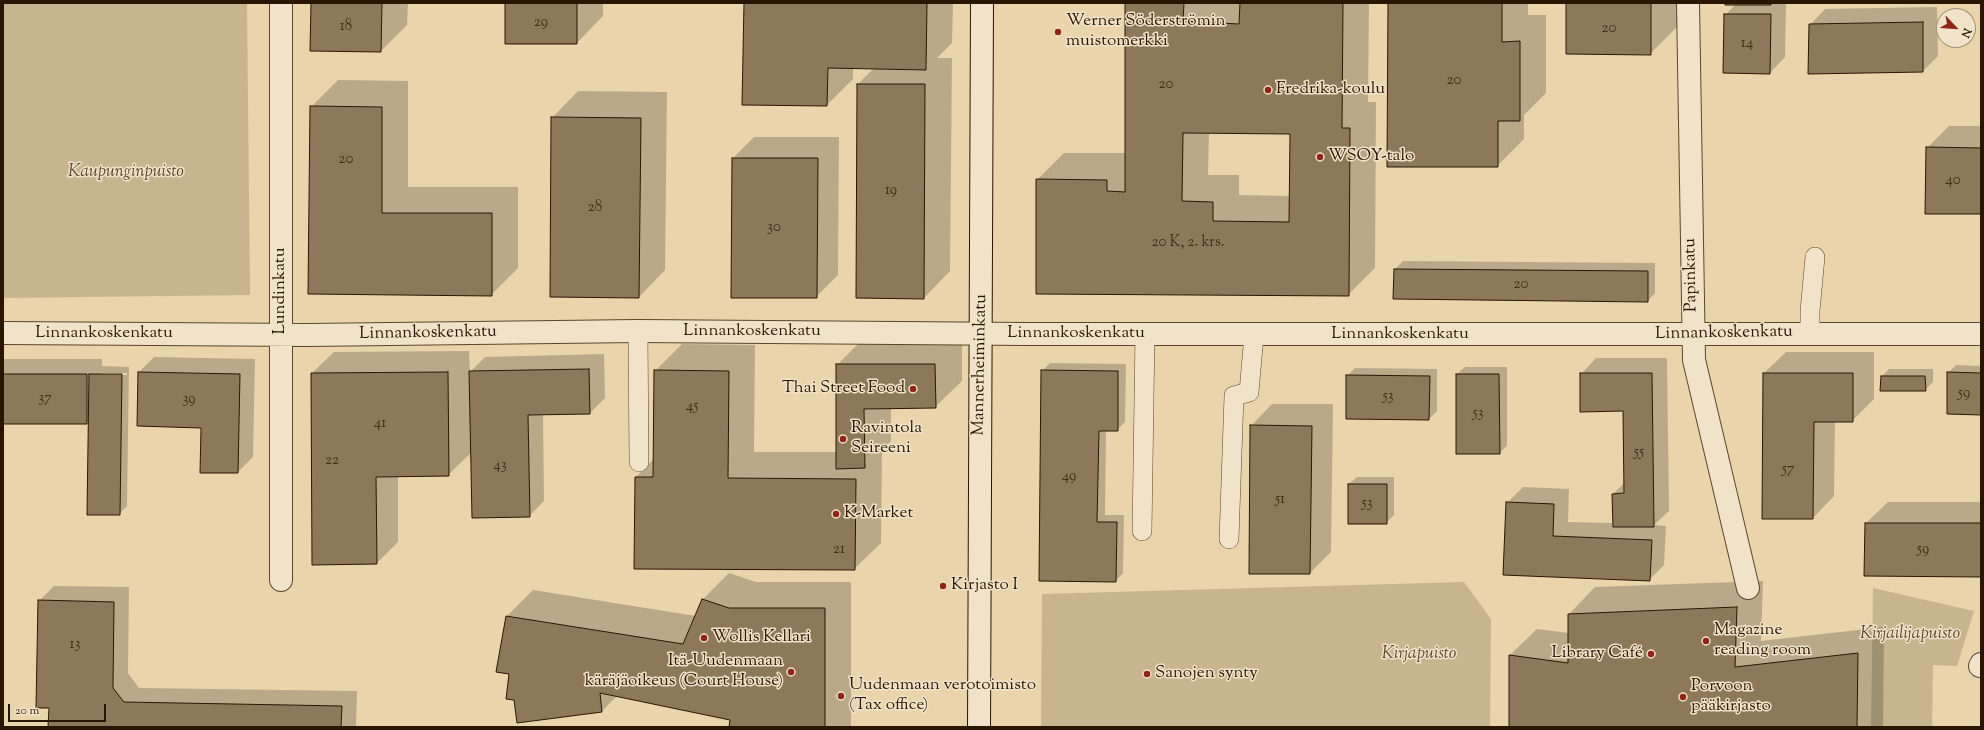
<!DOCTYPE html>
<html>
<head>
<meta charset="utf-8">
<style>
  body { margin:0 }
  #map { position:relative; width:1984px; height:730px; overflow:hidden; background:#e9d4ac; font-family:"Sorts Mill Goudy",serif }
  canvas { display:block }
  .frame { position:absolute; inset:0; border:4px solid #291602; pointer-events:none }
  .north { position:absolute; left:1936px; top:8px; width:40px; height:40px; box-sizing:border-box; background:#f1e3c9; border:1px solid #a19179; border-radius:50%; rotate:115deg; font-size:11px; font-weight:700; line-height:16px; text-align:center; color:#291602 }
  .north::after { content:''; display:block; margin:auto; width:14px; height:18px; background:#8f2418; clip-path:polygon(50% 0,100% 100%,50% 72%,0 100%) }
  .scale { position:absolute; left:8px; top:704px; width:98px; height:18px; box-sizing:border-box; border:2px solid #291602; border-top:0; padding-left:5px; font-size:12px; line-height:14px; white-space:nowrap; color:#291602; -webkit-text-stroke:3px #f1e3c9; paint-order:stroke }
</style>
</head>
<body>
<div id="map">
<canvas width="1984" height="730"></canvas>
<div class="frame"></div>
<div class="north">N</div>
<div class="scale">20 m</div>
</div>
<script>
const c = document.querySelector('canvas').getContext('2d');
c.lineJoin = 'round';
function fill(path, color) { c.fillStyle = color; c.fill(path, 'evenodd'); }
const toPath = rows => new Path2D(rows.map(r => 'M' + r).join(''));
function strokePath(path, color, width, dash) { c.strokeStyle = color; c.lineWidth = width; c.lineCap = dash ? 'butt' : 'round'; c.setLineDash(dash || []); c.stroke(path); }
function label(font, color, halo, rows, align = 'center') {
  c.font = font + ' "Sorts Mill Goudy",serif'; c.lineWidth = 3; c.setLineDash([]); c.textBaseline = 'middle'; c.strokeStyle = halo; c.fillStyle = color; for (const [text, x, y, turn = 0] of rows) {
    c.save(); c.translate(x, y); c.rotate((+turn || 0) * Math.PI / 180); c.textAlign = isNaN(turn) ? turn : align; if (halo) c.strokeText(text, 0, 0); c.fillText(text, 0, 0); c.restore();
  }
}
fill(toPath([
  [3,3,247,3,250,295,3,298],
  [1464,582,1491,619,1490,727,1041,727,1042,594],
  [1873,588,1974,611,1957,666,1933,665,1932,727,1871,727]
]), '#c8b48f');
fill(toPath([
  [312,3,408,3,407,25,381,51],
  [506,3,603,3,603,16,577,43],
  [745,3,953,3,952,43,937,58,952,58,950,271,924,298,858,84,874,68,853,68,853,79,827,105],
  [1126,3,1369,3,1368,102,1376,102,1375,268,1348,295,1037,180,1064,153,1126,153],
  [1209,132,1291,133,1290,196,1239,195,1239,175,1208,175],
  [1389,3,1528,3,1528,15,1546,15,1546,93,1524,115,1524,139,1497,166],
  [1567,3,1677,3,1677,27,1650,54],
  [1726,3,1786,3,1785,57,1770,73,1725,15,1736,4],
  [1937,7,1938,56,1923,71,1810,25,1825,9],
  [338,80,408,81,408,187,518,187,518,268,491,295,310,293,311,107],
  [578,91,667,92,665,270,639,297,552,118],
  [1949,126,1981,126,1981,213,1927,148],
  [754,137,839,137,838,275,816,297,733,158],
  [1403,261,1655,263,1655,293,1648,301,1395,269],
  [864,338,962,338,962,381,935,407,891,408,891,441,880,452,882,452,881,543,854,569,636,477,654,459,655,371,682,344,755,345,754,452,837,452,837,365],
  [469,351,470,372,485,357,604,354,605,398,590,413,543,414,544,501,529,516,472,452,448,475,398,475,398,542,377,563,312,373,334,352],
  [1786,352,1874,352,1874,399,1852,421,1835,421,1834,496,1813,518,1764,373],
  [154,357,255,359,253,457,238,472,202,427,138,426,139,372],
  [1596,358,1667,358,1669,511,1654,525,1666,526,1664,565,1649,580,1504,574,1507,503,1523,487,1569,489,1568,522,1614,523,1613,494,1625,482,1624,410,1581,374],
  [3,359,102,359,102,366,129,367,127,506,119,514,90,420,86,423,3,423],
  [102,373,127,373,127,375,102,375],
  [1050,363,1126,364,1125,422,1117,430,1106,430,1105,515,1124,515,1123,573,1116,581,1042,371],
  [1956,365,1981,366,1981,414,1948,373],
  [1465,367,1507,367,1507,446,1499,453,1457,374],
  [1355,368,1437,369,1437,411,1429,419,1347,376],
  [1889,369,1933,369,1933,382,1925,390,1882,376],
  [1272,404,1333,404,1331,552,1310,573,1251,426],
  [1357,477,1394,477,1394,515,1386,523,1349,484],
  [1888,502,1981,502,1981,576,1866,523],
  [729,573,756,582,851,582,851,727,730,727,731,719,617,696,602,711,510,674,507,616,533,590,696,616,702,600],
  [1763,581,1761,641,1884,627,1883,727,1510,727,1510,655,1537,629,1569,633,1569,614,1595,587],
  [54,586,129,587,128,673,139,688,357,691,356,727,49,727,50,707,39,601]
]), '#0003');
const building = toPath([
  [311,3,382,3,381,52,310,51,311,3],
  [505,3,577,3,577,44,505,44,505,3],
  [744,3,927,3,926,70,828,68,827,106,742,105,744,3],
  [1125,3,1184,3,1183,21,1239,24,1240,3,1343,3,1342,128,1350,128,1349,296,1036,294,1036,179,1107,180,1107,191,1125,192,1125,3],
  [1183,133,1290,134,1289,222,1213,221,1213,202,1182,201,1183,133],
  [1388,3,1502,3,1502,42,1520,41,1520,121,1498,121,1498,167,1387,167,1388,3],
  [1566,3,1651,3,1651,55,1566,54,1566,3],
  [1725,3,1771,3,1771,5,1725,5,1725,3],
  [1724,14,1771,14,1770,74,1723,73,1724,14],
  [1923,22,1923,72,1808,74,1809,24,1923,22],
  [857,84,925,84,924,299,856,298,857,84],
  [310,106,382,107,382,213,492,213,492,296,308,294,310,106],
  [551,117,641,118,639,298,550,297,551,117],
  [1926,147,1981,148,1981,214,1925,214,1926,147],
  [732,158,818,158,817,298,731,298,732,158],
  [1394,269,1648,271,1648,302,1393,299,1394,269],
  [836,364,935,364,936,408,864,409,865,468,836,469,836,364],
  [589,369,590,414,528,415,530,517,472,518,469,371,589,369],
  [654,370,729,371,728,478,856,479,855,570,634,569,635,477,653,477,654,370],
  [1041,370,1118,371,1118,431,1099,431,1097,522,1117,522,1116,582,1039,581,1041,370],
  [138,372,240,374,238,473,200,473,201,428,137,426,138,372],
  [448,372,449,476,376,477,377,564,312,565,311,373,448,372],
  [1947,372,1981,373,1981,415,1947,414,1947,372],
  [1580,373,1652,373,1654,527,1613,527,1612,494,1624,493,1623,411,1580,412,1580,373],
  [1763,373,1853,373,1853,422,1814,422,1813,519,1762,519,1763,373],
  [3,374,87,374,87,424,3,424,3,374],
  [89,374,122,374,120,515,87,515,89,374],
  [1456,374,1499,374,1500,454,1456,454,1456,374],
  [1346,375,1430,376,1429,420,1346,419,1346,375],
  [1881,376,1925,376,1926,391,1880,391,1881,376],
  [1250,425,1312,426,1310,574,1249,574,1250,425],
  [1348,484,1387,484,1387,524,1348,524,1348,484],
  [1506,502,1554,504,1553,536,1652,540,1650,581,1503,575,1506,502],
  [1865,523,1981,523,1981,577,1864,576,1865,523],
  [702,599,729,608,825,608,825,727,729,727,730,720,600,693,602,712,517,723,514,700,506,699,509,674,496,672,506,616,683,644,702,599],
  [38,600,114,602,113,688,124,702,342,706,341,727,48,727,49,708,36,708,38,600],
  [1737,607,1735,667,1858,653,1857,727,1509,727,1509,655,1568,663,1568,614,1737,607]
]);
fill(building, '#8d795a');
strokePath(building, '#291602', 1);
const lane = toPath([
  [638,331,639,462],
  [1810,333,1810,311,1815,257],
  [1142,531,1145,334],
  [1229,539,1234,396,1249,392,1254,335]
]);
const street = toPath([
  [281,3,281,580],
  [1688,3,1694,360,1748,588],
  [3,333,308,335,638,331,1027,334,1981,334],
  [1980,666,1981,664]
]);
const secondary = toPath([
  [979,727,982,3]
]);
strokePath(lane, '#59462c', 20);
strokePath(street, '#59462c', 24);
strokePath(secondary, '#291602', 24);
strokePath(lane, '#f1e3c9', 19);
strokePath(street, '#f1e3c9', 22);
strokePath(secondary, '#f1e3c9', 22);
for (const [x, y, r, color] of [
  [1058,32,4,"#8f2418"],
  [1268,90,4,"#8f2418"],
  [1320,157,4,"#8f2418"],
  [913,389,4,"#8f2418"],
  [843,439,4,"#8f2418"],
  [836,514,4,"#8f2418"],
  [943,586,4,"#8f2418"],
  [704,638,4,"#8f2418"],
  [1706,641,4,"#8f2418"],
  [1651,654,4,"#8f2418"],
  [791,672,4,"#8f2418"],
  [1147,674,4,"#8f2418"],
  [841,696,4,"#8f2418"],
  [1683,697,4,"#8f2418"]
]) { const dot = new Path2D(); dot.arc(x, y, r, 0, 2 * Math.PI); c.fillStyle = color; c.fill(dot); strokePath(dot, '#f1e3c9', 1.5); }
label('15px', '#422f18', null, [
  ["29",541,23],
  ["18",346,27],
  ["20",1609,29],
  ["14",1747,44],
  ["20",1454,81],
  ["20",1166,85],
  ["20",346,160],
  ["40",1953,181],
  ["19",891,191],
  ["28",595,208],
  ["30",774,228],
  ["20 K, 2. krs.",1188,243],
  ["20",1521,285],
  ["59",1964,394],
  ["53",1388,397],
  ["37",45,399],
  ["39",189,400],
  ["45",692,407],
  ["53",1478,414],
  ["41",380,424],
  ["55",1639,453],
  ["22",332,461],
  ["43",500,466],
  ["57",1788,470],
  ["49",1069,477],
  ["51",1280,500],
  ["53",1367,504],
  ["21",839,550],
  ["59",1923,550],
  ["13",75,645]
]);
label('17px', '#291602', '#f1e3c9', [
  ["Werner Söderströmin",1066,22],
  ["muistomerkki",1066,42],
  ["Fredrika-koulu",1276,90],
  ["WSOY-talo",1328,157],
  ["Thai Street Food",905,389,"right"],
  ["Ravintola",851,429],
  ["Seireeni",851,449],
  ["K-Market",844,514],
  ["Kirjasto I",951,586],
  ["Magazine",1714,631],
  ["reading room",1714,651],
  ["Wollis Kellari",712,638],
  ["Library Café",1643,654,"right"],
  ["Itä-Uudenmaan",783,662,"right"],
  ["käräjäoikeus (Court House)",783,682,"right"],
  ["Sanojen synty",1155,674],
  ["Uudenmaan verotoimisto",849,686],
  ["(Tax office)",849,706],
  ["Porvoon",1691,687],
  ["pääkirjasto",1691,707]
], 'left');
label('italic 17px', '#59452c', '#f1e3c9', [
  ["Kaupunginpuisto",126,173],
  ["Kirjailijapuisto",1910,635],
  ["Kirjapuisto",1419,655]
]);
label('17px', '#291602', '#f1e3c9', [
  ["Papinkatu",1692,275,-91],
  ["Lundinkatu",281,291,-90],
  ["Linnankoskenkatu",752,332],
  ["Linnankoskenkatu",104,334],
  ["Linnankoskenkatu",428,334,-1],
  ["Linnankoskenkatu",1076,334],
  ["Linnankoskenkatu",1724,334,-1],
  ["Linnankoskenkatu",1400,335],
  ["Mannerheiminkatu",981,365,-89]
]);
</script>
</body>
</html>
